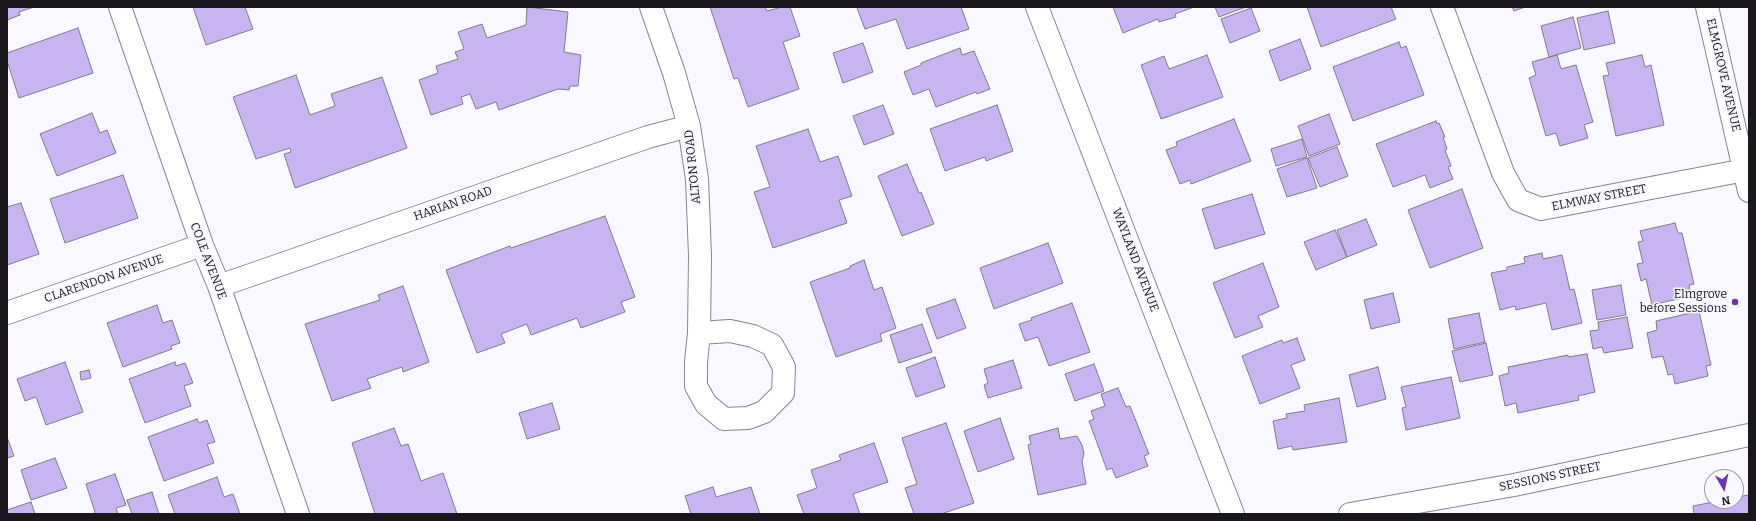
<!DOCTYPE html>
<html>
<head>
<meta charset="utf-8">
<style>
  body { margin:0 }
  #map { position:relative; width:1756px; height:521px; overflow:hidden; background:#f9f7ff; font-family:Bitter,serif }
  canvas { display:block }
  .frame { position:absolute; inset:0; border:8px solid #19171c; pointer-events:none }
  .north { position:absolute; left:1704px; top:469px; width:40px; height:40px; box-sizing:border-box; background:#f9f7ff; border:1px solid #9f9da4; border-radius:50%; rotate:171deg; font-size:11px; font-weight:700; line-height:16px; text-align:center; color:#19171c }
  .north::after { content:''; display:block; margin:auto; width:14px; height:18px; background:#6935ac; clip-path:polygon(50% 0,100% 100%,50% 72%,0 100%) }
</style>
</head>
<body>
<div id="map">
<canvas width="1756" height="521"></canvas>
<div class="frame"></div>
<div class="north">N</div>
</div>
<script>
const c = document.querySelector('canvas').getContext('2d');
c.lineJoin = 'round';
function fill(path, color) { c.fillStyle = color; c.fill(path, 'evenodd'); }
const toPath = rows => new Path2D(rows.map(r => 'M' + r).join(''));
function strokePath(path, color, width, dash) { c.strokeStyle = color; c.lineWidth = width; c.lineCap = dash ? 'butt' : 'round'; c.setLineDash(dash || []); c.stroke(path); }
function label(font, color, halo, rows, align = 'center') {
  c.font = font + ' Bitter,serif'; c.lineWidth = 3; c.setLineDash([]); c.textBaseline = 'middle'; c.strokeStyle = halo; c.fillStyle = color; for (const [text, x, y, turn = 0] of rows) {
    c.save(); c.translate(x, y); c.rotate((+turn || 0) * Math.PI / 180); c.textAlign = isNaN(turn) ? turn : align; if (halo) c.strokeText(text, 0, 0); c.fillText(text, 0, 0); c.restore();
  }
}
const building = toPath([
  [7,7,34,7,19,12,20,15,7,20,7,7],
  [193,7,245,7,253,29,206,45,193,7],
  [527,7,568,12,564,52,581,55,578,86,570,86,569,90,558,89,499,110,496,102,476,109,470,94,461,97,463,104,431,115,419,80,438,73,436,66,458,59,455,52,464,49,458,32,482,24,487,38,526,25,527,7],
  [710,7,765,7,767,11,782,7,790,7,800,36,783,42,799,89,748,107,738,78,734,79,710,7],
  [861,7,961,7,969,29,907,49,896,19,865,29,857,8,861,7],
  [1113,7,1194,7,1175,14,1176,17,1159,22,1158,19,1123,33,1113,7],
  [1215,7,1246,7,1219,17,1215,7],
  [1307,7,1391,7,1396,19,1321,47,1307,7],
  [1512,7,1525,7,1514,11,1512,7],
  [1251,8,1260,31,1230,43,1221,19,1251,8],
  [1608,11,1615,43,1584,50,1577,18,1608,11],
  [1573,17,1581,48,1549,57,1541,26,1573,17],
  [78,28,93,73,19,98,7,61,7,53,78,28],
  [1300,39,1311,69,1280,81,1269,51,1300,39],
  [1399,42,1401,48,1406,46,1424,95,1353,121,1333,67,1399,42],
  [863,43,873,72,843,83,833,53,863,43],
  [960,48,962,55,974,51,990,89,977,94,976,92,936,107,929,89,913,95,904,72,921,65,921,63,960,48],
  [1207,55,1223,97,1161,119,1141,65,1164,56,1169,69,1207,55],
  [1557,55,1561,69,1576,65,1593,122,1584,125,1588,138,1560,146,1556,133,1546,136,1529,78,1536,75,1532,62,1557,55],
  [1642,55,1645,67,1651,65,1664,125,1616,136,1603,76,1609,75,1606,63,1642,55],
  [296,75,310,115,335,106,331,94,382,77,407,148,295,188,284,154,291,152,290,148,256,159,233,97,296,75],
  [883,105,894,134,864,145,853,116,883,105],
  [997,105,1013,151,986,161,985,157,945,171,930,129,997,105],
  [92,113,100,133,107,130,116,153,57,176,40,134,92,113],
  [1329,114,1340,144,1309,156,1298,126,1329,114],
  [1234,119,1251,161,1191,184,1190,180,1180,184,1166,150,1177,146,1176,142,1234,119],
  [1436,121,1437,124,1439,123,1445,137,1443,137,1447,149,1445,150,1451,166,1448,167,1453,179,1430,188,1425,175,1393,187,1376,144,1436,121],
  [808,129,820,162,838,156,852,196,839,200,847,223,773,248,754,192,770,187,756,146,808,129],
  [1302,139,1307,157,1276,166,1271,149,1302,139],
  [1337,147,1348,176,1320,187,1308,158,1337,147],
  [1307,158,1317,188,1287,197,1277,169,1307,158],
  [907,164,919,193,921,192,934,224,902,236,878,176,907,164],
  [123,175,138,218,65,243,50,199,123,175],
  [1462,189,1483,248,1430,268,1408,210,1462,189],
  [1252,194,1265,234,1215,249,1202,209,1252,194],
  [21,203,39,254,7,265,7,207,21,203],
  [605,216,635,297,621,302,625,312,581,328,577,318,531,335,527,324,501,334,505,343,477,353,446,270,510,246,511,248,605,216],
  [1366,219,1377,245,1347,257,1337,230,1366,219],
  [1675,223,1678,233,1682,233,1694,284,1689,285,1691,296,1652,305,1646,279,1641,281,1637,264,1643,263,1638,242,1643,241,1640,231,1675,223],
  [1335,230,1347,257,1316,270,1304,242,1335,230],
  [1048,243,1063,283,994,309,980,268,1048,243],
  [1542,253,1543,259,1562,255,1570,290,1574,289,1582,323,1552,330,1546,303,1516,310,1515,306,1500,310,1491,273,1507,270,1507,267,1525,263,1524,257,1542,253],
  [864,260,874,290,882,287,896,328,880,334,882,341,836,357,810,282,850,268,850,266,864,260],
  [1263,263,1279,307,1258,316,1263,327,1235,338,1213,283,1263,263],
  [1621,285,1626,315,1597,320,1592,290,1621,285],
  [403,286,429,362,403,372,402,367,367,379,371,388,332,401,305,324,380,300,378,295,403,286],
  [1393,293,1400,322,1371,329,1364,300,1393,293],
  [955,299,966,328,937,339,926,309,955,299],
  [1072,303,1090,352,1049,366,1038,337,1025,341,1019,324,1032,320,1031,318,1072,303],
  [157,305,163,323,172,320,180,343,171,346,172,349,123,367,107,323,157,305],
  [1699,311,1711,365,1706,366,1708,376,1675,384,1673,374,1668,375,1663,356,1652,358,1647,333,1657,330,1656,321,1699,311],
  [1479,313,1485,342,1454,349,1448,319,1479,313],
  [1627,317,1633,348,1604,353,1602,347,1593,349,1590,331,1599,330,1598,322,1627,317],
  [922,324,932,352,899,363,890,335,922,324],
  [1297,338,1305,360,1291,365,1300,388,1260,404,1242,356,1282,340,1283,343,1297,338],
  [1486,343,1493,375,1460,382,1452,351,1486,343],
  [1587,354,1595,392,1578,396,1579,400,1518,413,1516,403,1505,406,1499,376,1509,373,1508,367,1568,355,1568,357,1587,354],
  [935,357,945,387,916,397,906,368,935,357],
  [1013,360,1022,388,988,398,984,385,988,383,984,369,1013,360],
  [65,362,83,412,46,425,36,397,25,401,17,379,65,362],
  [175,362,176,366,185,363,193,383,184,386,191,406,145,423,129,379,175,362],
  [1094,364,1104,391,1075,401,1065,374,1094,364],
  [1378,367,1386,399,1357,407,1349,375,1378,367],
  [89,370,91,378,81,380,80,372,89,370],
  [1451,377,1460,418,1406,430,1402,408,1406,407,1401,387,1451,377],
  [1118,388,1126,407,1130,406,1149,454,1144,456,1148,466,1116,478,1112,468,1107,470,1089,421,1094,419,1091,411,1105,406,1101,394,1118,388],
  [1339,398,1347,442,1293,450,1292,446,1278,449,1273,421,1287,418,1286,414,1305,411,1304,405,1339,398],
  [552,403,560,429,527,439,519,413,552,403],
  [1000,418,1014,459,978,472,964,431,1000,418],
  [197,419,199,423,207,420,215,442,207,444,214,463,164,481,148,437,197,419],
  [946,423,974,503,941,514,914,514,905,488,917,484,902,438,946,423],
  [394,428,401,446,408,444,421,481,443,473,457,514,375,514,352,443,394,428],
  [1058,428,1060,439,1077,436,1082,445,1084,454,1082,461,1086,484,1038,495,1028,445,1031,444,1029,436,1058,428],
  [7,437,14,456,7,458,7,437],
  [874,443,888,482,853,494,860,514,804,514,797,495,817,488,811,470,841,460,839,455,874,443],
  [55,458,67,488,31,500,21,470,55,458],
  [115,474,126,505,116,508,118,514,93,514,95,512,86,484,115,474],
  [217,477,224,497,233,494,240,514,175,514,168,495,217,477],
  [713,487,716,497,751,487,760,514,691,514,685,496,713,487],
  [152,492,159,514,132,514,127,500,152,492],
  [1749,495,1749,514,1694,514,1693,506,1718,501,1736,501,1736,497,1749,495],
  [31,502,35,514,7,514,7,510,31,502]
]);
fill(building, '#c7b4f0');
strokePath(building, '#807c88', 1);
const minor = toPath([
  [120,7,202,245,219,286,298,514],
  [651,7,674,73,689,126,697,179,700,256,699,333,696,362,696,386,706,404,724,419,748,418,764,412,783,393,784,367,772,345,753,336,730,331,699,333],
  [1037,7,1233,514],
  [1442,7,1503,173,1518,200,1541,209,1745,170],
  [1707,7,1749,191],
  [219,286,648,137,689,126],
  [7,313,202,245],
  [1350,514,1514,485,1749,435]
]);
strokePath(minor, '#888490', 24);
strokePath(minor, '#fff', 22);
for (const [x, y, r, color] of [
  [1735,302,4,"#6935ac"]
]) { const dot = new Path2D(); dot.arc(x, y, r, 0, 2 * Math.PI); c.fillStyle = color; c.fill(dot); strokePath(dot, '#f9f7ff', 1.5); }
label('12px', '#19171c', '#f9f7ff', [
  ["ELMGROVE AVENUE",1723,75,77],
  ["ALTON ROAD",693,167,-96],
  ["ELMWAY STREET",1599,198,-11],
  ["HARIAN ROAD",453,204,-19],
  ["WAYLAND AVENUE",1135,260,69],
  ["COLE AVENUE",208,261,69],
  ["CLARENDON AVENUE",104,279,-19],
  ["SESSIONS STREET",1550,477,-12]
]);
label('12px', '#19171c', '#f9f7ff', [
  ["Elmgrove",1727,295],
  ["before Sessions",1727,309]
], 'right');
</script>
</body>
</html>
